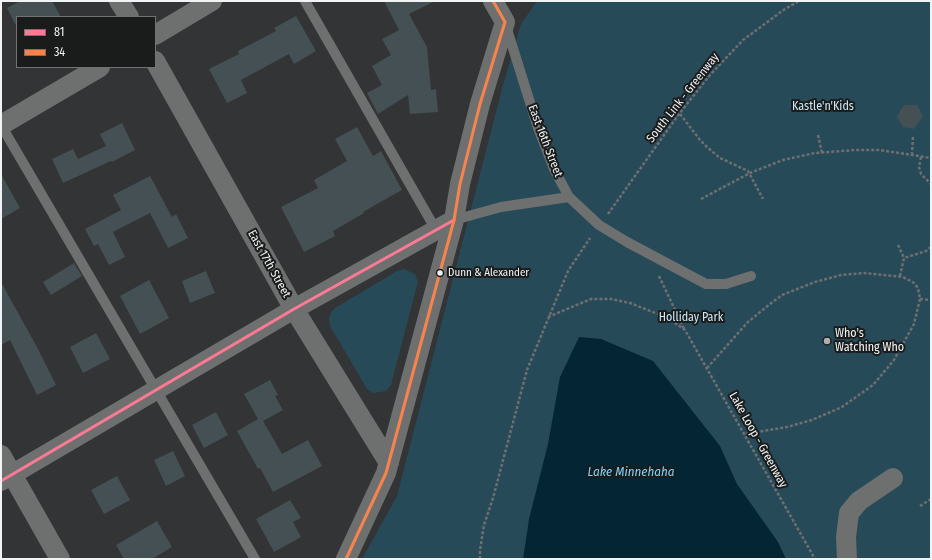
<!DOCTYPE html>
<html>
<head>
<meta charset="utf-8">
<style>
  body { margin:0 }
  #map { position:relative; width:932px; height:560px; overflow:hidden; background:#323435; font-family:"Fira Sans Condensed",sans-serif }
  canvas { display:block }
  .frame { position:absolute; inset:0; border:2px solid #f1f4f5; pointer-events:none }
  .legend { position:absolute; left:16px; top:16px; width:140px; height:52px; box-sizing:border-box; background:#1a1c1c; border:1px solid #707273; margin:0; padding:5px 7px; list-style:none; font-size:12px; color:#f1f4f5 }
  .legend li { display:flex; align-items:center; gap:8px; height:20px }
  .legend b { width:20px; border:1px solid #707273 }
</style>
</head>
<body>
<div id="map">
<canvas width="932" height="560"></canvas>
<div class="frame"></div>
<ul class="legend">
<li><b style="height:5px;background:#fe7a93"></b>81</li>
<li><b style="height:5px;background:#f8844c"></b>34</li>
</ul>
</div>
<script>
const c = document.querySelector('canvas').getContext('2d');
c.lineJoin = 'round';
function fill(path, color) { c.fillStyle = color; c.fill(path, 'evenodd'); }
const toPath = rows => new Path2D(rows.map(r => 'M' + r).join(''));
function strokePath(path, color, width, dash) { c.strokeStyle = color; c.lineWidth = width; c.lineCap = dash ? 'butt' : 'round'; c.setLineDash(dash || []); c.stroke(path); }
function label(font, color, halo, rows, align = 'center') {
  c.font = font + ' "Fira Sans Condensed",sans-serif'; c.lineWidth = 4; c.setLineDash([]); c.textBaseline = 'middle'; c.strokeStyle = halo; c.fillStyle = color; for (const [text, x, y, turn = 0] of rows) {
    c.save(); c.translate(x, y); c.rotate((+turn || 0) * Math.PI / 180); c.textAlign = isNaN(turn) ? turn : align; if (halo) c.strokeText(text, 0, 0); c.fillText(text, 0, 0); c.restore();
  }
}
fill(toPath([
  [537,1,931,1,931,559,362,559,397,496,503,85,521,24],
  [404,269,415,274,418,282,416,289,391,385,386,391,373,393,367,389,330,326,329,318,332,311,335,308,397,271]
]), '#274a59');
fill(toPath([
  [579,337,601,339,653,361,720,446,737,484,778,542,786,559,523,559,529,519,548,444,560,377]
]), '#042634');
fill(toPath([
  [20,1,52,1,61,17,17,17,17,23,15,24,7,8],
  [384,1,435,1,409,14,427,47,431,90,436,89,438,112,410,114,408,95,378,114,367,93,382,85,372,66,391,55,382,39,399,30],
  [296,16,316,51,294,64,289,54,241,80,247,93,227,103,209,69,239,54,238,51,276,31,274,28],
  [904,105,917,105,923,116,914,129,903,127,897,117],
  [122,123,135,150,112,162,111,161,63,183,52,159,73,149,78,159,106,146,100,134],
  [357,127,373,156,381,151,402,190,363,212,364,213,333,231,335,236,304,252,281,207,318,188,314,180,347,161,335,139],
  [1,174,20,208,1,219],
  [150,176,172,217,176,214,188,238,168,248,150,213,113,232,125,257,109,265,98,244,94,246,85,229,121,210,113,195],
  [74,263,82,276,51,295,43,282],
  [206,271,215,293,190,303,182,281],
  [149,280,169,318,140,334,120,296],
  [1,282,37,347,56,385,37,395,10,340,1,345],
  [96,333,110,359,83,373,70,347],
  [270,380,278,395,275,396,283,410,263,421,282,454,308,440,322,466,273,492,260,468,258,469,237,431,258,419,244,394],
  [216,412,228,435,204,448,192,425],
  [173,451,185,476,166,486,154,460],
  [117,476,130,500,104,514,91,490],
  [290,500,301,518,293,522,301,537,274,552,256,519],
  [157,521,172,547,152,559,124,559,116,545]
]), '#455054');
strokePath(toPath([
  [680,114,700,140,707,147,720,158,748,171,763,199],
  [818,135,822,153],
  [912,155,913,136],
  [921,157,919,167,921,174,931,184],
  [701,199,750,173,783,160,815,153,855,150,880,150,931,158],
  [608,214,679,114,710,75,743,40,785,9,799,1],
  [898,245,904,258],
  [659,276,684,329],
  [900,276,904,258,926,251,931,247],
  [920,299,931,300],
  [548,317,591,299,611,299,630,303,668,318,685,330,815,559],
  [707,368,748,322,770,304,782,295,815,282,841,275,864,273,903,277,914,283,918,288,920,299,914,324,894,360,873,385,842,407,812,420,787,427,745,434],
  [920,506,931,499],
  [480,559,480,550,484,525,493,498,527,370,568,271,590,238]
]), '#6e6f70', 2.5, [3, 2]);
strokePath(toPath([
  [305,1,436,230],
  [506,26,538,128,554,169,569,197,599,225,627,242,706,284,726,284,751,276],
  [1,125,255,559],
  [454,220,501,207,569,197]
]), '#6e7070', 10);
strokePath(toPath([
  [119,1,129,17],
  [155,35,212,1],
  [155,61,294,309,389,463],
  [1,125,100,67],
  [1,455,60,559],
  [1,481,294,309,454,220],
  [346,559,386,473,454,220,460,184,480,104,505,22,493,1],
  [847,559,846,537,849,513,859,501,893,478]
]), '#6e7070', 20);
strokePath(toPath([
  [1,481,294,309,454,220]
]), '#fe7a93', 3);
strokePath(toPath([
  [346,559,386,473,454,220,460,184,480,104,505,22,493,1]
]), '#f8844c', 3);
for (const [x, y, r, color] of [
  [440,273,3.5,"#f1f4f5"],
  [827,341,4,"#aeb1b2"]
]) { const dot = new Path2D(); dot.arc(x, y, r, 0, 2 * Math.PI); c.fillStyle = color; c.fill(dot); strokePath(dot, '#1a1c1c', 1.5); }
label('11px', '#f1f4f5', '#1a1c1c', [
  ["Dunn & Alexander",448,273]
], 'left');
label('12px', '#f1f4f5', '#1a1c1c', [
  ["South Link - Greenway",683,98,-52],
  ["East 16th Street",545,141,69],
  ["East 17th Street",269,264,61],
  ["Lake Loop - Greenway",758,440,61]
]);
label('12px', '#cbeaf9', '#1a1c1c', [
  ["Kastle'n'Kids",823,107],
  ["Holliday Park",691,318]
]);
label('12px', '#f1f4f5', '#1a1c1c', [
  ["Who's",835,334],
  ["Watching Who",835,348]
], 'left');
label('italic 13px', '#81d2f7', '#1a1c1c', [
  ["Lake Minnehaha",631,472]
]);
</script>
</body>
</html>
